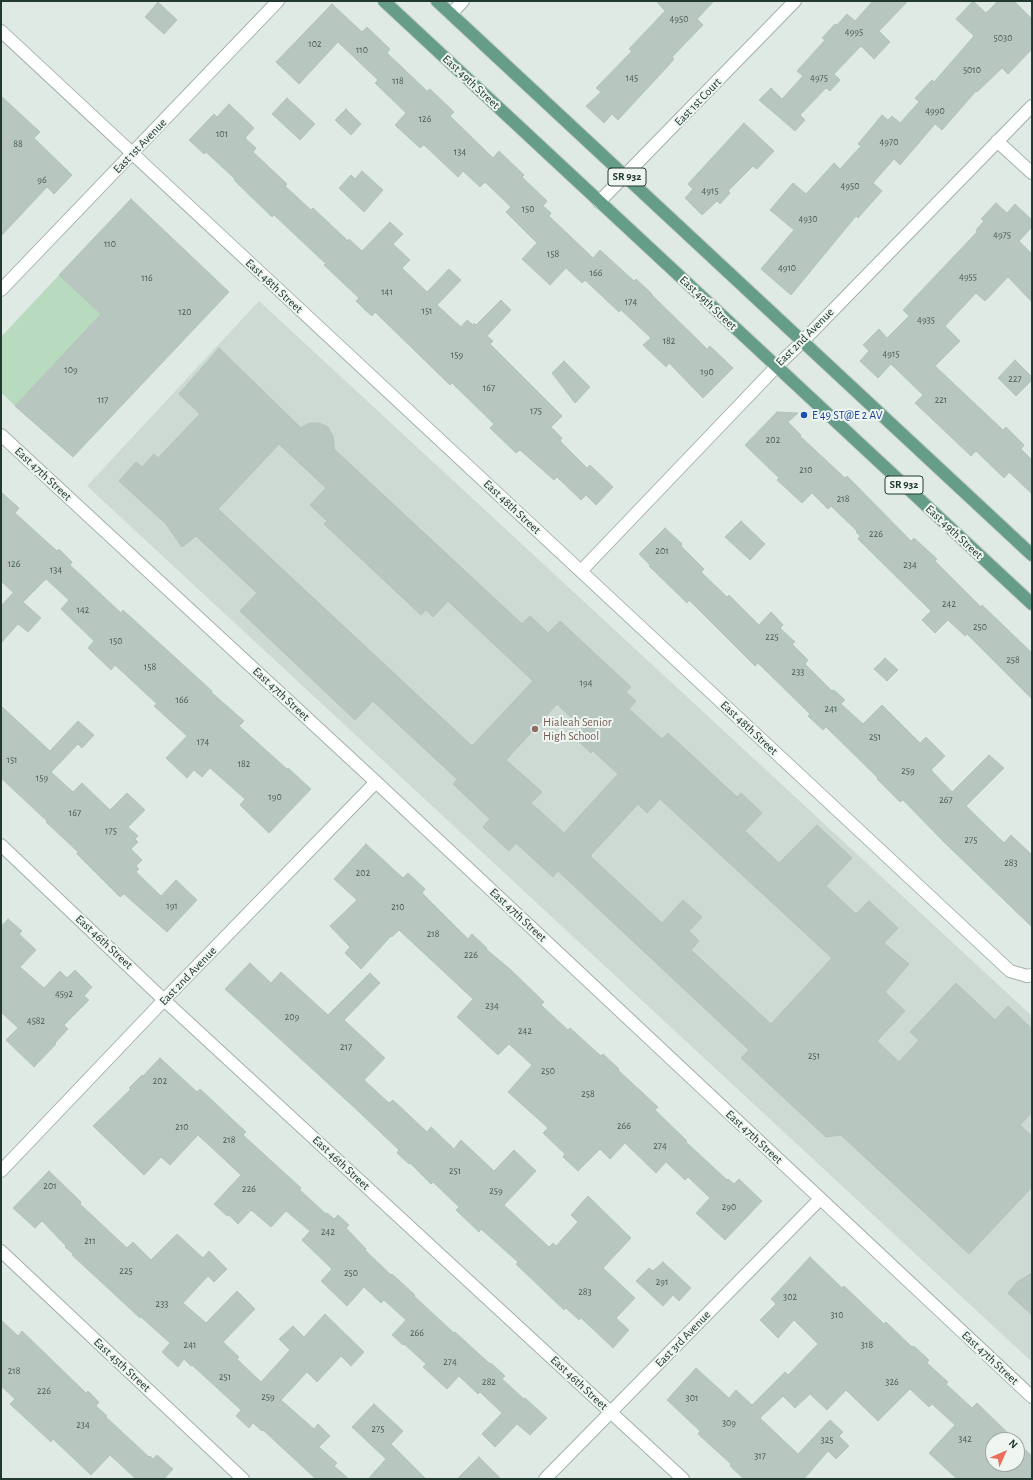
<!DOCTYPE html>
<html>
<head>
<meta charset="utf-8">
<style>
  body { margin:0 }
  #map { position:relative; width:1033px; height:1480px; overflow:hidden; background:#dfeae4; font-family:"Alegreya Sans",sans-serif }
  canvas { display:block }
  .frame { position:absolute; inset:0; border:2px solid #213930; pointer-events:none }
  .north { position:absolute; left:985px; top:1432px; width:40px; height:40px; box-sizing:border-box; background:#eff6f2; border:1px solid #9daaa4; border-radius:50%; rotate:45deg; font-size:11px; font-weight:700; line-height:16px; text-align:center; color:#213930 }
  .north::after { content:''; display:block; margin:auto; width:14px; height:18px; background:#eb705b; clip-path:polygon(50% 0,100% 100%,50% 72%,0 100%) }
</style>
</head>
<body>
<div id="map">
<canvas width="1033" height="1480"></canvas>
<div class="frame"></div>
<div class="north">N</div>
</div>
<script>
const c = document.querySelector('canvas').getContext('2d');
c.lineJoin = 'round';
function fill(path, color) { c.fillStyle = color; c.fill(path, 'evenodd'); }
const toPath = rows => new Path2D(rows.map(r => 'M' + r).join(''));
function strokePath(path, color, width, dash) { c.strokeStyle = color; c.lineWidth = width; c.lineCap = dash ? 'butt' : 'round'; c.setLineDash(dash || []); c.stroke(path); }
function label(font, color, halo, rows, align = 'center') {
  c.font = font + ' "Alegreya Sans",sans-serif'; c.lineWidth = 4; c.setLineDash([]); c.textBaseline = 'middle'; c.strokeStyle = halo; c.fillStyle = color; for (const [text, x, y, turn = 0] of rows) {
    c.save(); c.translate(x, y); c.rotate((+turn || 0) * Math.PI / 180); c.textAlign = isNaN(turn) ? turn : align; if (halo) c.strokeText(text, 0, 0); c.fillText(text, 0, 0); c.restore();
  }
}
fill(toPath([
  [259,301,1032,1016,1032,1362,87,486]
]), '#cdd9d3');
fill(toPath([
  [59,275,101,314,15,406,1,392,1,337]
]), '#b8dabe');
const building = toPath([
  [656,1,714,1,697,19,703,25,672,57,674,59,668,66,618,120,612,114,604,123,586,106,601,92,596,88,632,51,629,49,665,11,656,1],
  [873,1,908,1,879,31,890,42,874,59,861,46,834,74,840,80,830,91,826,88,800,115,805,120,795,131,759,100,771,88,782,99,803,76,797,71,825,40,822,38,835,24,837,25,847,14,855,21,873,1],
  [973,1,986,13,998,1,1014,1,1032,19,1032,49,1008,74,1002,68,977,92,976,91,942,130,935,124,900,165,894,159,873,183,882,191,858,218,856,216,791,295,761,269,794,230,770,210,793,183,806,194,834,163,840,169,861,146,858,144,882,115,888,120,892,116,900,123,919,102,915,98,932,80,934,82,974,36,956,19,973,1],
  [158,2,177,20,164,34,145,17,158,2],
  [332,4,362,32,367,27,390,49,387,53,427,91,430,89,454,112,450,116,493,158,499,151,524,175,522,177,547,201,543,206,551,213,549,216,593,258,600,250,634,281,636,279,652,294,652,295,707,349,710,346,733,368,703,398,669,363,666,367,643,345,651,338,621,310,619,312,585,280,582,283,566,268,550,285,522,259,537,243,506,212,511,207,485,182,480,187,463,171,458,177,424,145,420,148,395,125,406,113,375,83,378,80,338,42,299,84,276,62,332,4],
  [1,96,40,132,34,138,72,175,54,194,47,187,1,236,1,96],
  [287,98,315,124,300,140,272,114,287,98],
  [229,104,254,128,245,138,256,148,253,152,287,184,285,186,311,210,313,208,348,241,349,239,362,251,390,222,403,234,393,244,410,260,402,268,427,292,449,269,461,280,437,305,461,327,467,320,473,325,474,323,476,325,501,300,511,310,487,336,493,341,490,344,562,416,551,427,562,438,560,441,587,468,590,465,613,487,596,505,586,495,581,500,557,477,554,480,520,450,516,453,490,428,494,424,452,383,450,385,375,312,372,316,364,309,356,301,359,298,324,265,326,264,274,215,272,217,234,180,235,179,206,152,204,154,189,140,214,114,217,117,229,104],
  [346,109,361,124,351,135,335,120,346,109],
  [744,123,774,151,757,169,753,166,728,191,730,193,720,204,717,201,702,215,685,198,693,189,688,184,744,123],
  [362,171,383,190,364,212,339,188,351,175,355,179,362,171],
  [131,199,229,292,73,457,15,406,101,314,59,275,131,199],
  [996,203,1007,213,1015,204,1032,220,1032,227,1019,241,1032,254,1032,302,1008,277,985,301,976,293,945,326,960,341,935,366,1003,430,1006,427,1024,445,1021,449,1032,460,1032,494,1009,472,1004,478,976,451,971,456,915,403,923,395,891,364,878,378,860,361,869,351,863,345,879,329,887,338,909,316,903,310,977,232,976,230,984,221,981,219,996,203],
  [219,348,301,428,309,423,319,423,328,427,333,436,334,449,522,624,530,616,548,633,560,621,631,687,626,692,636,701,629,709,662,739,668,733,737,797,741,793,762,813,745,831,779,863,817,825,852,858,826,886,856,914,869,901,898,928,884,943,909,964,885,992,905,1011,877,1041,899,1062,919,1040,910,1032,956,983,995,1020,1008,1006,1032,1029,1032,1112,1020,1125,1032,1136,1032,1187,969,1254,841,1135,826,1137,741,1058,749,1050,558,871,553,877,516,843,509,851,483,827,490,819,453,784,457,779,373,701,355,720,240,611,257,593,196,536,182,547,166,524,119,481,136,462,142,467,154,454,158,458,200,414,179,394,219,348],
  [279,444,326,488,310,505,327,521,324,524,421,615,426,610,433,617,448,601,533,681,472,746,218,509,279,444],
  [557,704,582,728,574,737,591,753,593,751,618,774,564,833,531,803,542,792,506,760,557,704],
  [660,799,832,958,771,1024,691,950,699,941,689,931,702,917,683,900,662,923,590,856,638,804,647,813,660,799],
  [1015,360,1032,377,1032,380,1016,396,998,378,1015,360],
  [564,361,590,387,575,403,552,373,564,361],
  [777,412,798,413,788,422,801,435,800,436,845,478,847,476,911,541,914,538,937,559,935,561,981,607,982,605,1032,653,1032,699,967,634,965,636,948,620,935,633,922,620,931,611,858,539,860,536,856,532,857,531,831,506,828,509,812,493,802,503,777,480,779,478,745,445,777,412],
  [1,492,19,508,15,513,57,551,59,549,72,562,70,565,121,613,123,610,212,691,211,692,244,721,239,726,287,769,288,768,311,789,269,833,240,805,245,799,210,768,202,777,194,770,187,778,166,758,187,736,154,706,157,704,115,665,111,670,88,648,94,641,61,609,69,600,46,579,23,602,41,618,28,632,18,624,1,643,1,606,13,593,19,598,1,581,1,492],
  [741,521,765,544,750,560,725,537,741,521],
  [665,528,682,544,681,546,704,569,701,572,727,597,729,595,759,625,771,612,777,618,783,625,780,628,795,642,792,644,808,660,805,664,832,691,834,690,845,700,841,704,863,724,882,705,920,743,926,737,945,756,931,770,952,792,989,755,1004,768,966,806,1004,843,1011,835,1032,855,1032,927,945,843,903,800,900,802,877,779,878,778,826,727,823,730,808,716,810,714,758,663,755,666,689,600,687,603,649,566,650,565,639,554,665,528],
  [885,658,898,670,887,681,874,669,885,658],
  [1,706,50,751,78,721,94,735,82,748,78,744,51,772,73,792,82,783,110,810,127,793,145,810,128,827,138,836,135,839,138,842,131,849,142,860,136,866,139,869,136,872,161,896,176,880,197,900,167,932,124,894,120,897,77,854,78,852,46,822,47,821,1,778,1,706],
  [366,844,403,878,408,873,425,889,422,893,468,939,472,934,487,948,486,949,511,970,544,1002,541,1005,568,1030,570,1028,601,1056,603,1054,619,1069,618,1070,658,1107,655,1110,687,1141,686,1142,727,1180,728,1179,734,1184,739,1179,762,1201,725,1240,696,1213,710,1198,688,1177,685,1180,666,1162,656,1173,625,1143,610,1159,600,1149,578,1171,563,1157,565,1154,543,1133,548,1128,508,1092,532,1065,509,1044,498,1055,457,1017,473,999,399,930,392,937,391,936,361,969,345,953,350,947,330,926,357,900,334,879,366,844],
  [8,919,22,931,19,934,36,950,20,967,44,988,60,971,67,978,75,970,92,987,84,996,89,1000,64,1025,68,1029,55,1043,56,1044,34,1067,6,1040,18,1028,1,1012,1,927,8,919],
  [250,963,271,983,281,972,328,1015,370,973,380,983,344,1020,385,1058,364,1080,389,1103,393,1100,427,1132,431,1127,454,1149,461,1140,494,1171,514,1150,536,1171,504,1205,549,1247,553,1243,556,1246,578,1222,571,1215,588,1196,631,1238,603,1268,635,1298,616,1318,629,1330,613,1348,581,1318,579,1320,566,1308,564,1310,516,1264,518,1262,481,1229,479,1232,456,1210,459,1207,433,1182,431,1184,410,1163,409,1164,397,1153,399,1150,357,1110,225,989,250,963],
  [160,1058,197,1092,200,1089,246,1132,243,1135,301,1188,300,1190,326,1214,327,1213,334,1219,338,1215,349,1225,346,1228,366,1249,365,1250,391,1275,392,1274,415,1295,414,1296,454,1333,455,1332,490,1364,491,1363,505,1376,502,1379,524,1399,525,1398,547,1418,530,1435,517,1424,495,1447,482,1434,502,1413,480,1392,478,1394,459,1376,447,1389,423,1367,426,1364,404,1344,403,1345,392,1335,406,1320,384,1300,381,1303,364,1287,347,1306,321,1281,332,1269,302,1240,310,1231,286,1211,271,1227,251,1210,238,1224,229,1215,227,1216,214,1204,241,1175,198,1135,170,1165,161,1157,144,1175,93,1126,131,1089,129,1088,142,1075,143,1076,160,1058],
  [49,1171,81,1202,80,1204,127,1248,133,1242,151,1260,177,1234,203,1258,209,1251,227,1269,214,1282,208,1276,183,1303,206,1323,237,1291,255,1309,223,1342,239,1357,237,1359,261,1382,290,1350,279,1339,293,1326,304,1337,325,1314,364,1352,351,1366,341,1356,317,1382,307,1372,281,1400,314,1429,318,1424,330,1436,319,1447,337,1463,334,1466,349,1479,316,1479,263,1430,262,1431,253,1423,249,1428,236,1416,241,1410,192,1365,191,1366,184,1359,178,1367,162,1352,170,1343,141,1317,140,1318,72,1255,73,1254,65,1247,66,1246,42,1221,35,1228,13,1208,49,1171],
  [810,1257,842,1288,844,1286,884,1324,886,1322,912,1347,914,1346,929,1360,927,1363,948,1382,946,1384,972,1408,977,1403,1015,1440,993,1440,993,1464,1017,1464,1017,1442,1032,1456,1032,1479,957,1479,929,1453,955,1425,932,1404,929,1407,910,1389,878,1421,846,1390,827,1410,810,1394,795,1408,783,1396,760,1418,798,1454,830,1420,843,1432,839,1436,849,1446,836,1459,828,1451,804,1479,744,1479,730,1466,731,1464,698,1434,700,1431,667,1400,696,1368,729,1398,736,1390,752,1405,785,1372,788,1375,818,1344,794,1320,778,1338,760,1320,776,1304,771,1299,810,1257],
  [663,1262,691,1288,679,1301,673,1295,663,1306,636,1281,649,1268,653,1271,663,1262],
  [1032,1273,1032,1315,1008,1293,1017,1282,1032,1273],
  [1,1320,18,1336,22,1331,86,1393,88,1391,99,1402,96,1406,107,1416,106,1417,149,1457,150,1456,153,1459,157,1455,173,1469,164,1479,136,1479,110,1455,91,1475,53,1439,51,1442,10,1404,15,1399,1,1386,1,1320],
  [374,1404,403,1431,391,1444,426,1479,368,1479,386,1459,352,1427,374,1404],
  [479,1457,501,1479,457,1479,479,1457]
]);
fill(building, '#b7c7bf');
strokePath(building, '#b2c3ba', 1);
const minor = toPath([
  [451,14,463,1],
  [1,31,1010,971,1027,976,1032,975],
  [997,141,1032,173],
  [599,202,795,1],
  [1,290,278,1],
  [1,435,376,782,1032,1397],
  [581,571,777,366,802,342,1032,106],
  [1,845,164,1000,683,1479],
  [1,1171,164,1000,376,782],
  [1,1251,243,1479],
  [545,1479,820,1199]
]);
const major = toPath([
  [384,1,1032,604],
  [437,1,1032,555]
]);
strokePath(minor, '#a2b1aa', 14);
strokePath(major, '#bcc4c1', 14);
strokePath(minor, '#fff', 12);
strokePath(major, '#659d89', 12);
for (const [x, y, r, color] of [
  [804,415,4,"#1a4fb4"],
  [535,729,4,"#8d6e63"]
]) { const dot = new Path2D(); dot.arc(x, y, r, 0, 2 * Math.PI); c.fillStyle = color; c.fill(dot); strokePath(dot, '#eff6f2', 1.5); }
label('10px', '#465c54', null, [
  ["4950",679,19],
  ["4995",854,32],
  ["5030",1003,38],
  ["102",315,44],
  ["110",362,50],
  ["5010",972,70],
  ["145",632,78],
  ["4975",819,78],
  ["118",398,81],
  ["4990",935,111],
  ["126",425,119],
  ["101",222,134],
  ["4970",889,142],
  ["88",18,144],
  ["134",460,152],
  ["96",42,180],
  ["4950",850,186],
  ["4915",710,191],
  ["150",528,209],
  ["4930",808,219],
  ["4975",1002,235],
  ["110",110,244],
  ["158",553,254],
  ["4910",787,268],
  ["166",596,273],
  ["4955",968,277],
  ["116",147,278],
  ["141",387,292],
  ["174",631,302],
  ["151",427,311],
  ["120",185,312],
  ["4935",926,320],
  ["182",669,341],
  ["4915",891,354],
  ["159",457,355],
  ["109",71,370],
  ["190",707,372],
  ["227",1015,379],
  ["167",489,388],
  ["117",103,400],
  ["221",941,400],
  ["175",536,411],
  ["202",773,440],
  ["210",806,470],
  ["218",843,499],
  ["226",876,534],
  ["201",662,551],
  ["126",14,564],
  ["234",910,565],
  ["134",56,570],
  ["242",949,604],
  ["142",83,610],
  ["250",980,627],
  ["225",772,637],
  ["150",116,641],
  ["258",1013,660],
  ["158",150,667],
  ["233",798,672],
  ["194",586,683],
  ["166",182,700],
  ["241",831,709],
  ["251",875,737],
  ["174",203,742],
  ["151",12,760],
  ["182",244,764],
  ["259",908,771],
  ["159",42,778],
  ["190",275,797],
  ["267",946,800],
  ["167",75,813],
  ["175",111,831],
  ["275",971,840],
  ["283",1011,863],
  ["202",363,873],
  ["191",172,906],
  ["210",398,907],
  ["218",433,934],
  ["226",471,955],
  ["4592",64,994],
  ["234",492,1006],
  ["209",292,1017],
  ["4582",36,1021],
  ["242",525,1031],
  ["217",346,1047],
  ["251",814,1056],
  ["250",548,1071],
  ["202",160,1081],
  ["258",588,1094],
  ["266",624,1126],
  ["210",182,1127],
  ["218",229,1140],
  ["274",660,1146],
  ["251",455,1171],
  ["201",50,1186],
  ["226",249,1189],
  ["259",496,1191],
  ["290",729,1207],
  ["242",328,1232],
  ["211",90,1241],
  ["225",126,1271],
  ["250",351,1273],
  ["291",662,1282],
  ["283",585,1292],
  ["302",790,1297],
  ["233",162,1304],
  ["310",837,1315],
  ["266",417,1333],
  ["241",190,1345],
  ["318",867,1345],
  ["274",450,1362],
  ["218",14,1371],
  ["251",225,1377],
  ["282",489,1382],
  ["326",892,1382],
  ["226",44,1391],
  ["259",268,1397],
  ["301",692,1398],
  ["309",729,1423],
  ["234",83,1425],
  ["275",378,1429],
  ["342",965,1439],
  ["325",827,1440],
  ["317",760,1456]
]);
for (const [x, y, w] of [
  [627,177,38],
  [904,485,38]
]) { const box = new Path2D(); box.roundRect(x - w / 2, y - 9, w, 18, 3); c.fillStyle = '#eff6f2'; c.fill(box); strokePath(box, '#213930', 1); }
label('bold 11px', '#213930', null, [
  ["SR 932",627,177],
  ["SR 932",904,485]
]);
label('12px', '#213930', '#eff6f2', [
  ["East 49th Street",471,82,43],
  ["East 1st Court",698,102,-46],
  ["East 1st Avenue",140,146,-46],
  ["East 48th Street",274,286,43],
  ["East 49th Street",708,303,43],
  ["East 2nd Avenue",805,337,-45],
  ["East 47th Street",43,474,43],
  ["East 48th Street",512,507,43],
  ["East 49th Street",954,532,43],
  ["East 47th Street",281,694,43],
  ["East 48th Street",749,728,43],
  ["East 47th Street",518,915,43],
  ["East 46th Street",104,942,43],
  ["East 2nd Avenue",188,976,-46],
  ["East 47th Street",754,1137,43],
  ["East 46th Street",341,1163,43],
  ["East 3rd Avenue",683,1339,-46],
  ["East 47th Street",990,1358,43],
  ["East 45th Street",122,1365,43],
  ["East 46th Street",579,1383,43]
]);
label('12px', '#164399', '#eff6f2', [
  ["E 49 ST@E 2 AV",812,415]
], 'left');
label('12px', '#785e54', '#eff6f2', [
  ["Hialeah Senior",543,722],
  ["High School",543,736]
], 'left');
</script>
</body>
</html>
